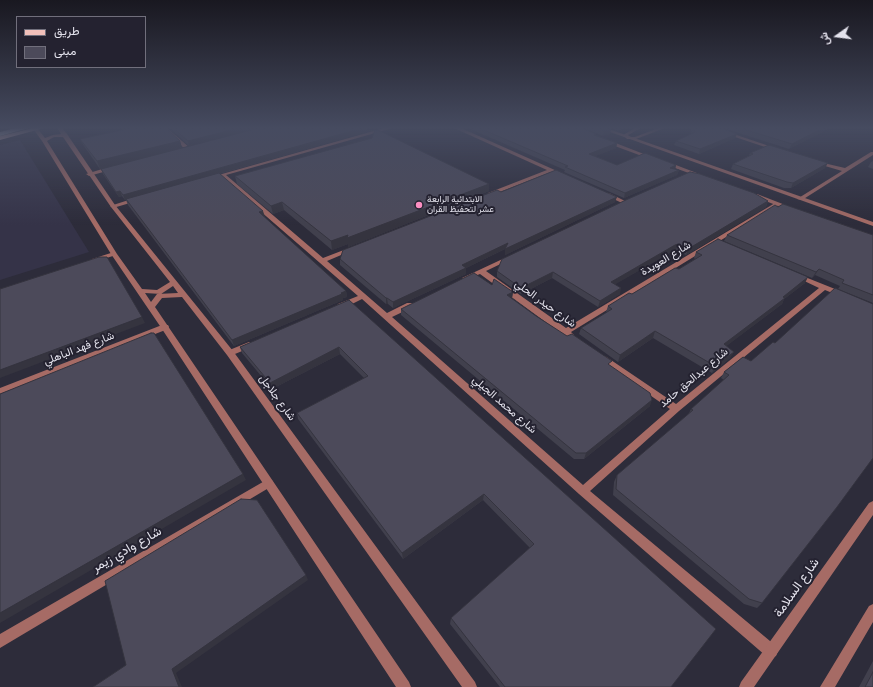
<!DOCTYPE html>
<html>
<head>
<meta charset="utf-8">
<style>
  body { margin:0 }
  #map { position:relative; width:873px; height:687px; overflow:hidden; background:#2d2c3a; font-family:Roboto,Vazirmatn,sans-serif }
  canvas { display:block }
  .legend { position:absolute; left:16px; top:16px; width:130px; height:52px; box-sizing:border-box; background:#242230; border:1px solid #716f7c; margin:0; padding:5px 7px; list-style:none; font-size:12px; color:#e4e3ed }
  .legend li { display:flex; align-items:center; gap:8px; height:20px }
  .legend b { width:20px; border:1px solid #716f7c }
  .north { position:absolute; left:817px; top:16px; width:40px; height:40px; -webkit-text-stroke:3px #242230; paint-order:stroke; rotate:256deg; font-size:11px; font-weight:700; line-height:16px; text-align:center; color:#e4e3ed }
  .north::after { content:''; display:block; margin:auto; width:14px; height:18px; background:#e4e3ed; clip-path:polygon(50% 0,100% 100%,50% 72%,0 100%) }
</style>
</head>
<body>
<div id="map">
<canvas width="873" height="687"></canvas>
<ul class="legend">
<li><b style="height:5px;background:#f1c0ba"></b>طريق</li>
<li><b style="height:11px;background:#4c4a5a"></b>مبنى</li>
</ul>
<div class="north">ش</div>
</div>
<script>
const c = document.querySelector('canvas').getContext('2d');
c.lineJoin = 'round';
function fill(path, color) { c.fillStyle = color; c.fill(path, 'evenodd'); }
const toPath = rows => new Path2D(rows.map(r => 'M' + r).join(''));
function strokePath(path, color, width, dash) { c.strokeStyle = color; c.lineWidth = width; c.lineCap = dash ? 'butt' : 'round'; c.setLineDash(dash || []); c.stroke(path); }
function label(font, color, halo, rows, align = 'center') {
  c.font = font + ' Roboto,Vazirmatn,sans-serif'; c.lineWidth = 4; c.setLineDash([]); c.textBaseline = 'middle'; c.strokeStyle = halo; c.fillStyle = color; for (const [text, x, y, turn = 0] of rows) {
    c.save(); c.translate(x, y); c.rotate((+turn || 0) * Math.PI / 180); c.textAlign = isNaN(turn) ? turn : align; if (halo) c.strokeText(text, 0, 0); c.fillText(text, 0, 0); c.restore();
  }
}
fill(toPath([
  [20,140,89,252,0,280,0,145]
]), '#353348');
fill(toPath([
  [162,128,167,128,190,148,190,150,186,150,162,128],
  [384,128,393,128,226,175,323,258,349,248,353,248,353,250,327,261,387,313,407,303,413,303,414,305,413,307,392,317,583,485,670,409,599,360,598,358,599,356,605,356,676,404,819,288,796,277,795,276,796,275,800,275,845,293,846,295,845,297,842,297,825,290,679,411,590,491,776,646,778,651,776,656,771,658,766,656,579,494,362,299,344,308,338,308,337,306,338,304,358,296,221,177,218,178,215,176,384,128],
  [454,128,461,128,557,171,554,173,551,172,492,195,488,195,488,193,547,170,454,128],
  [635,128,641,128,628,135,630,137,635,137,658,128,665,128,636,139,627,139,623,135,635,128],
  [708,128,716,128,778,149,774,150,708,128],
  [871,152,873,152,873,155,802,200,797,199,842,171,815,163,815,161,845,168,871,152],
  [112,166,115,168,114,169,89,176,86,174,112,166],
  [605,193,609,193,627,202,622,203,605,195,605,193],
  [138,197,140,198,140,200,113,208,110,206,138,197],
  [775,203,780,204,571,332,574,335,570,338,562,334,480,274,465,280,462,278,509,256,513,256,513,258,486,271,566,328,775,203],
  [114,252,116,253,116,255,94,262,91,260,92,259,114,252],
  [162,325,168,325,169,327,168,329,0,394,0,388,162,325],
  [249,342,252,343,253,345,252,347,230,356,226,353,227,351,249,342],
  [268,479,272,480,273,483,272,486,0,648,0,634,268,479]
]), '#a66b65');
fill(toPath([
  [57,128,62,128,67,134,115,205,233,351,475,682,477,687,462,687,227,355,182,297,162,298,155,307,409,682,411,687,396,687,162,329,111,254,42,141,34,130,38,129,45,138,53,135,61,134,57,128],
  [54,137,63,137,111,207,170,282,157,290,142,289,117,254,47,141,54,137],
  [173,286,178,293,157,294,151,302,145,293,161,294,173,286],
  [599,128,606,128,873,222,873,226,599,128],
  [604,140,608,140,654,158,650,159,604,142,604,140],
  [664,162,668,162,702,175,697,176,664,164,664,162],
  [757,194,793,208,794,209,789,210,755,197,754,196,757,194],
  [873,501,873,515,754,687,739,687,741,682,869,503,873,501],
  [873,604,873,622,835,687,820,687,869,606,873,604]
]), '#a66b65');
fill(toPath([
  [33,128,44,128,0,140,0,136,33,128]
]), '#f1c0ba');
fill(toPath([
  [15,128,29,128,0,136,0,132,15,128]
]), '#ededed');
fill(toPath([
  [170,128,366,128,367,132,219,174,265,217,264,217,346,291,347,297,343,298,343,300,234,346,128,205,126,200,125,200,122,196,119,197,103,174,101,169,100,169,84,146,80,139,180,141,182,148,189,146],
  [468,128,582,128,596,134,596,135,617,143,616,148,595,156,617,165,676,165,675,169,679,170,677,175,624,198,564,172,565,170],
  [583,128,610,128,610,134,603,136],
  [612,128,624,128,618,131],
  [691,128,721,128,737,134,735,138,699,154,674,145,676,141,692,134,691,131],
  [723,128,830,128,789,149],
  [750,153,825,168,791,188,784,188,731,169,733,164,749,156],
  [873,161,873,169,868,167,871,162],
  [235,176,489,184,489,191,348,247,348,244,332,250,284,210,273,214,237,184],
  [501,192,615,202,505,255,505,249,466,268,466,274,393,308,388,304,386,304,340,265,340,259],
  [768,201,766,207,686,255,676,250,673,251,615,284,620,294,598,307,552,278,521,294,497,277,497,271],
  [778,207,873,235,873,303,838,289,840,286,815,275,812,278,724,241,727,235],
  [696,252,805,283,784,299,782,304,726,346,730,358,712,373,653,338,618,362,579,334,581,328,607,312,606,312,608,306,632,294,679,269,695,259,694,258],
  [492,285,513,292,512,298,536,316,610,366,650,406,584,459,574,459,401,315,401,309],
  [349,300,671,687,500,687,450,624,451,618,530,548,483,500,403,559,298,419,297,413,364,378,340,354,272,389,242,353,240,347],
  [743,357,762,603,757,608,744,604,613,495,614,482,617,475,688,415,691,409,724,380,721,378,724,372],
  [873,661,873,687,859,687]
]), '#41404d');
fill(toPath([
  [239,128,259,128,189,146,188,141],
  [366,128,367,132,125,200,123,195,362,129],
  [618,128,624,128,618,131],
  [823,128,830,128,789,149,792,144],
  [611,129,610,134,603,136,604,131],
  [737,134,735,138,699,154,700,149],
  [180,141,182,148,100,169,97,161],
  [617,143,616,148,588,159,589,154],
  [828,163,825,168,791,188,793,183],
  [676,165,675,170,670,168],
  [679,170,677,175,624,198,625,193],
  [489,184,489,191,348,247,348,244,332,250,331,241],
  [120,191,122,196,119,197,116,192],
  [617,197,615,202,505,255,505,249,466,268,466,274,393,308,393,302,462,265,508,243],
  [768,201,766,207,686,255,688,249],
  [282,202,284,210,273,214,271,206],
  [263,211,265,217,260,218,259,212],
  [678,244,676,250,673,251,609,288,611,282,675,245],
  [819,269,815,275,812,278,816,272],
  [553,272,552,278,521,294,521,288],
  [808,277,805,283,784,299,782,304,720,351,724,344],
  [621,288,620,294,598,307,600,301],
  [346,291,347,297,343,298,343,300,234,346,232,340],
  [513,292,512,298,507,295],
  [386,298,387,298,388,304,386,304],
  [142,317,145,323,0,378,0,370],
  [655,331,653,338,618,362,620,355],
  [339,347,340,354,272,389,270,383],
  [734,352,730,358,712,373,715,366],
  [652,400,650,406,584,459,586,453],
  [243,474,246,480,0,623,0,613],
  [484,494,483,500,403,559,402,553],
  [306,575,308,580,176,673,182,687,179,687,172,669]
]), '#35343f');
const building = toPath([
  [132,128,166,128,180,141,97,161,80,139,132,128],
  [173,128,239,128,188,141,173,128],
  [259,128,363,128,123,195,120,191,116,192,101,169,259,128],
  [479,128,582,128,596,134,594,135,617,143,589,154,617,165,645,153,676,165,670,168,679,170,625,193,565,167,568,166,479,128],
  [597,128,610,128,611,129,604,131,597,128],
  [693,128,721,128,737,134,700,149,676,141,695,132,693,128],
  [740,128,823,128,792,144,740,128],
  [375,130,380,131,489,184,347,238,348,235,331,241,282,202,271,206,235,176,372,138,375,130],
  [769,145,828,163,793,183,787,182,733,164,753,154,750,153,769,145],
  [556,170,617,197,505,249,508,243,462,265,466,268,393,302,387,298,386,298,340,259,343,250,497,190,501,192,556,170],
  [690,172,700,174,754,193,768,201,688,249,678,244,675,245,611,282,621,288,600,301,553,272,521,288,497,271,502,259,628,199,690,172],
  [219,173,263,211,259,212,346,291,341,293,342,294,232,340,126,199,219,173],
  [783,204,873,235,873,295,842,283,844,280,819,269,816,272,727,235,775,205,778,207,783,204],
  [718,239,808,277,783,297,785,298,724,344,734,352,715,366,655,331,620,355,581,328,612,309,608,306,629,293,632,294,675,268,679,269,702,255,696,252,718,239],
  [99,257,107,257,142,317,0,370,0,289,99,257],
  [474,273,492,285,494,279,513,292,507,295,536,316,567,336,572,334,612,361,608,364,650,393,652,400,586,453,576,453,401,309,474,273],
  [835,288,873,304,873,458,837,507,762,603,749,599,616,489,617,475,693,410,691,409,729,375,724,372,743,357,751,361,773,342,775,343,835,288],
  [349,300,716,629,671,687,505,687,451,618,534,544,484,494,402,553,297,413,368,376,339,347,270,383,240,347,349,300],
  [151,333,154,333,243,474,0,613,0,394,151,333],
  [241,499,257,500,306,575,172,669,179,687,93,687,126,665,105,581,241,499],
  [873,672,873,687,865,687,873,672]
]);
fill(building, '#4c4a5a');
strokePath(building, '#35343f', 1);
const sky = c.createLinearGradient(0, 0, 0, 225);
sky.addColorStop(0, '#191820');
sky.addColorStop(0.57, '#464b60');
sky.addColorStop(1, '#464b6000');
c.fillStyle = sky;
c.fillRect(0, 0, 873, 225);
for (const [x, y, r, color] of [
  [419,205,4,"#fc8fc2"]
]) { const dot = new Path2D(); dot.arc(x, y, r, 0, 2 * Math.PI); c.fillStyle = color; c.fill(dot); strokePath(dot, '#242230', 1.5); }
label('9px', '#e4e3ed', '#242230', [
  ["الابتدائية الرابعة",427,200],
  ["عشر لتحفيظ القران",427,210]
], 'left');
label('11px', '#e4e3ed', '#242230', [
  ["شارع العويدة",666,259,-31],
  ["شارع حيدر الحلي",545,304,36],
  ["شارع فهد الباهلي",79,349,-21],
  ["شارع عبدالحق حامد",694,378,-40],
  ["شارع جلاجل",277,398,54],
  ["شارع محمد الجيلي",504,405,41]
]);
label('13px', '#e4e3ed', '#242230', [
  ["شارع وادي زيمر",127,550,-30],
  ["شارع السلامة",797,588,-55]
]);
</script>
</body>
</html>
